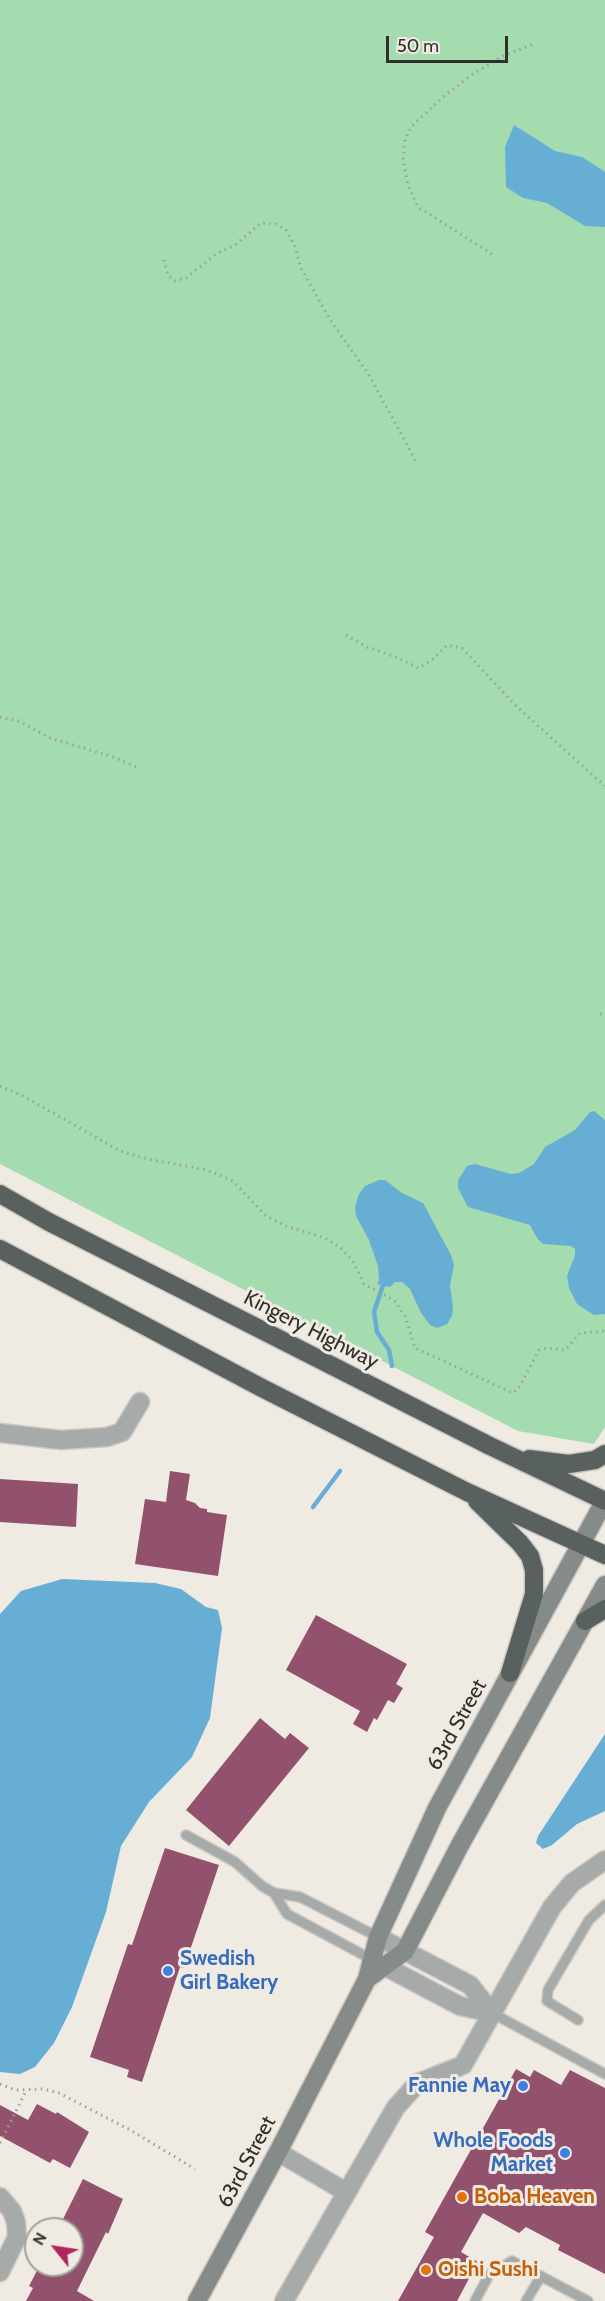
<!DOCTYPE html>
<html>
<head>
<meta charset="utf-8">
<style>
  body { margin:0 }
  #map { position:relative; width:605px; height:2301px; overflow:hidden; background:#efebe3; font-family:Cabin,sans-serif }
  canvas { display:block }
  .north { position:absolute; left:24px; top:2217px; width:60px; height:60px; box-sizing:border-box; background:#efebe3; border:2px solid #a3a09a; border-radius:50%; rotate:300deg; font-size:16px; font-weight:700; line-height:24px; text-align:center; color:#312f2c }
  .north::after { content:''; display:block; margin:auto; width:21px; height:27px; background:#b2245c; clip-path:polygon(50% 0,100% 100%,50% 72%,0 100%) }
  .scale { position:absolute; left:386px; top:36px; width:122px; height:27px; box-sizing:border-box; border:3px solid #312f2c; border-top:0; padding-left:8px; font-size:18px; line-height:21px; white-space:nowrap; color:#312f2c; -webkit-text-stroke:4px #efebe3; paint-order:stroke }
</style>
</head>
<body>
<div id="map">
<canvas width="605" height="2301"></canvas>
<div class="north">N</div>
<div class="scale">50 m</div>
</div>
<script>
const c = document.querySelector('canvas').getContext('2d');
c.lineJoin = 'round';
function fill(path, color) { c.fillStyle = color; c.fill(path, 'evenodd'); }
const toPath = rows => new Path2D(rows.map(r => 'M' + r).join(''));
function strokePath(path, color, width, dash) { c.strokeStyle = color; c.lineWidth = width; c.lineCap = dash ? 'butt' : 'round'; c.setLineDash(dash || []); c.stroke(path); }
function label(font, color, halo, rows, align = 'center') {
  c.font = font + ' Cabin,sans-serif'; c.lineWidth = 6; c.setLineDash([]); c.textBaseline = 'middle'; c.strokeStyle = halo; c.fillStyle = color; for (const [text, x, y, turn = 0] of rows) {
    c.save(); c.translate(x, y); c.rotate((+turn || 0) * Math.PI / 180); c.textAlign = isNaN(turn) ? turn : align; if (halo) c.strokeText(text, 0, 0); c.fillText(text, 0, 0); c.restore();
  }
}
fill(toPath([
  [0,0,605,0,605,1427,594,1444,518,1431,0,1164]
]), '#a4dbaf');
fill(toPath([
  [514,125,555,151,582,157,605,172,605,227,585,226,547,203,523,198,506,187,505,147],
  [594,1111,605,1120,605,1314,594,1315,577,1304,569,1288,567,1276,575,1255,575,1249,571,1246,543,1244,537,1238,530,1225,468,1207,458,1188,458,1180,467,1166,475,1164,511,1174,519,1173,534,1164,545,1147,575,1130,590,1112],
  [379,1180,385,1180,402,1193,423,1203,451,1255,454,1265,450,1285,453,1307,452,1316,447,1324,437,1328,430,1325,421,1313,410,1289,402,1282,395,1282,390,1287,377,1284,379,1280,378,1266,369,1240,356,1216,355,1207,359,1194,365,1186],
  [62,1579,155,1583,181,1589,206,1607,218,1610,222,1628,210,1718,192,1757,149,1802,121,1846,106,1912,72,2007,54,2043,35,2067,20,2074,0,2072,0,1614,21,1591],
  [605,1734,605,1811,577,1824,552,1845,543,1849,536,1843,538,1836]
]), '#67aed5');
strokePath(toPath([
  [383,1285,374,1312,377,1332,389,1350,392,1366],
  [313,1507,340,1471]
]), '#67aed5', 4.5);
fill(toPath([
  [170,1471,190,1474,186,1500,195,1503,200,1508,207,1509,207,1512,227,1515,218,1576,135,1564,145,1499,166,1502],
  [0,1479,78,1484,76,1527,0,1522],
  [316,1615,407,1664,396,1684,403,1688,394,1703,388,1700,377,1720,374,1718,367,1732,353,1724,360,1711,286,1670],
  [260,1718,285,1739,290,1733,309,1748,229,1846,186,1810],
  [165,1848,219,1865,184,1968,180,1967,142,2082,127,2077,129,2070,90,2057,128,1944,132,1945],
  [516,2069,530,2077,534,2070,561,2085,570,2070,605,2088,605,2274,558,2250,560,2245,526,2227,519,2233,483,2213,461,2252,478,2262,457,2301,398,2301,434,2237,425,2232],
  [37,2104,56,2114,57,2112,89,2132,70,2168,53,2159,50,2163,0,2136,0,2105,28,2120],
  [83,2179,123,2199,108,2234,106,2232,77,2291,94,2301,26,2301,33,2288,29,2286,40,2265,72,2265,72,2229,58,2229]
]), '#92526e');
const lane = toPath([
  [186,1835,235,1862,262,1886,274,1893,300,1897,378,1937],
  [274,1893,287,1914,371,1959],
  [492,2013,605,2074],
  [578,2020,547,2001,548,1990,589,1920,605,1905],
  [475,2301,489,2275,512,2261,588,2301],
  [526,2301,541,2276]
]);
const street = toPath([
  [0,1433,61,1440,107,1437,122,1432,140,1402],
  [378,1937,470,1985,492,2013],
  [371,1959,460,2006,492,2013],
  [278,2152,346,2192],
  [0,2197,12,2211,16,2222,17,2237,0,2272],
  [284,2301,396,2107,418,2083,463,2065,552,1907,572,1883,605,1860]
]);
const secondary = toPath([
  [367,1979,405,1951,460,1845,605,1585],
  [197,2301,278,2152,367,1979,378,1937,437,1808,605,1500]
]);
const highway = toPath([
  [0,1194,49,1222,490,1446,605,1501],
  [0,1249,262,1388,467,1492,605,1555],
  [529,1459,569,1464,595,1460,605,1454],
  [477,1501,520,1543,530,1556,534,1570,534,1594,510,1673],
  [585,1621,605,1609]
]);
strokePath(lane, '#cdc9c2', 12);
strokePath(street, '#cdc9c2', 21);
strokePath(secondary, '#cdc9c2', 21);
strokePath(highway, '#cdc9c2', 21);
strokePath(toPath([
  [492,254,418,207,408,185,403,161,405,139,412,126,443,97,473,74,503,56,536,43],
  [164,260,168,275,175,281,186,278,216,254,235,245,261,223,276,224,286,230,294,244,301,268,329,318,369,375,417,463],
  [346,635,367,647,398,658,419,668,433,659,447,645,462,648,517,707,605,786],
  [0,717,19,721,50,738,113,757,137,767],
  [600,1014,605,1016],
  [0,1086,25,1097,120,1151,148,1159,207,1170,233,1181,266,1216,286,1226,325,1238,341,1248,353,1261,364,1284,394,1300,405,1316,415,1348,513,1393,520,1386,539,1350,548,1348,565,1350,580,1333,605,1331],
  [0,2084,15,2090,44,2089,59,2093,132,2131,195,2169],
  [0,2143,26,2091]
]), '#a19e98', 3, [1.5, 4.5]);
strokePath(lane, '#a6aba9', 9);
strokePath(street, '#a6aba9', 18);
strokePath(secondary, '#858b89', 18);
strokePath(highway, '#59615f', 18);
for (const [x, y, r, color] of [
  [168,1971,6,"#3f7fe0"],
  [523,2086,6,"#3f7fe0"],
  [565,2153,6,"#3f7fe0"],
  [462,2197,6,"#e8710a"],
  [426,2270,6,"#e8710a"]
]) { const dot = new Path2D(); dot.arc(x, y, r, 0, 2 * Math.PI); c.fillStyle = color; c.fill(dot); strokePath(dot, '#efebe3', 2); }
label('21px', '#312f2c', '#efebe3', [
  ["Kingery Highway",311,1330,27],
  ["63rd Street",457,1725,-61],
  ["63rd Street",247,2162,-62]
]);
label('bold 21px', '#366cbe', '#efebe3', [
  ["Swedish",180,1959,"left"],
  ["Girl Bakery",180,1983,"left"],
  ["Fannie May",511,2086],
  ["Whole Foods",553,2141],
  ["Market",553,2165]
], 'right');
label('bold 21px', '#c56008', '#efebe3', [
  ["Boba Heaven",474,2197],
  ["Oishi Sushi",438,2270]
], 'left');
</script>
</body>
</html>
